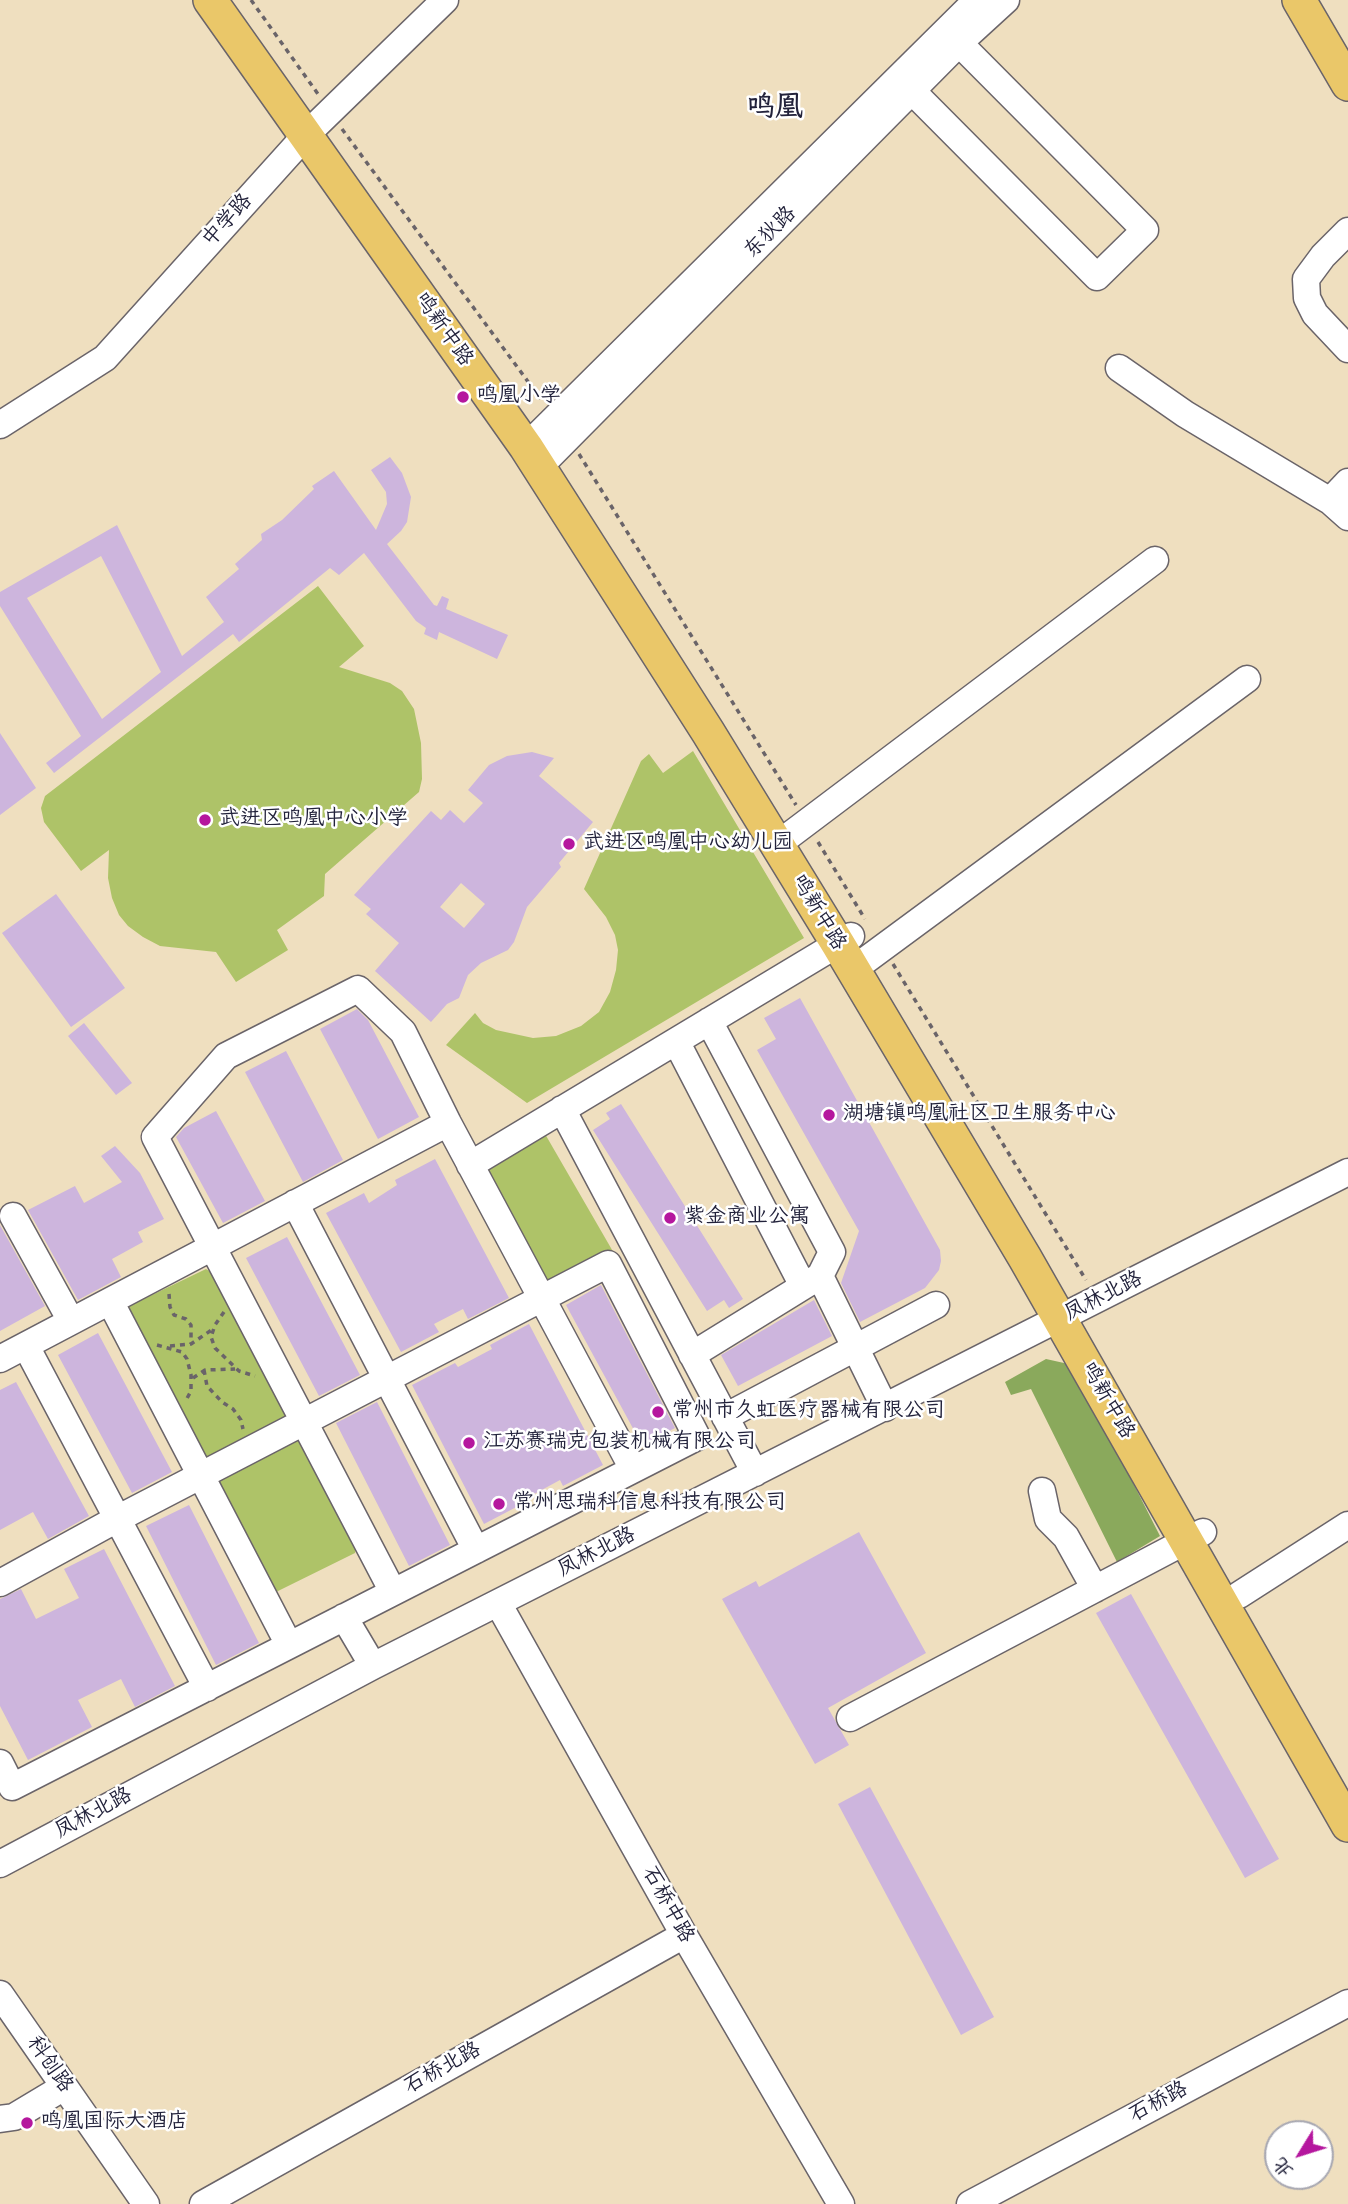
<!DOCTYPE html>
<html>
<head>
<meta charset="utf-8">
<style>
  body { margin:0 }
  #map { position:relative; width:1348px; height:2204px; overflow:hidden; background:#efdfbf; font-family:Mynerve,"LXGW WenKai TC",sans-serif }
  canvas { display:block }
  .north { position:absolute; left:1264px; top:2120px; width:70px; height:70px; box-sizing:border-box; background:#fff; border:2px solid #a7a7b1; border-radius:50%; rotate:232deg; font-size:19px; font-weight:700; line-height:28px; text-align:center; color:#22223b }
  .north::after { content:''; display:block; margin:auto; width:24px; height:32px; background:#b5179e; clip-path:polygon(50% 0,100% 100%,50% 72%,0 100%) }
</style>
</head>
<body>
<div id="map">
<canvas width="1348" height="2204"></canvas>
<div class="north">北</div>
</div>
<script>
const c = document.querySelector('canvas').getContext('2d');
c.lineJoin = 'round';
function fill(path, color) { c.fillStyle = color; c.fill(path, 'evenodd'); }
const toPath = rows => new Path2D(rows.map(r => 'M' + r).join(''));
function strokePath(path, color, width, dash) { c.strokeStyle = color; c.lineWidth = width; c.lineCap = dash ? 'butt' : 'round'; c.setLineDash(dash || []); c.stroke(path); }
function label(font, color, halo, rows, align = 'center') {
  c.font = font + ' Mynerve,"LXGW WenKai TC",sans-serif'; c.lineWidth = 5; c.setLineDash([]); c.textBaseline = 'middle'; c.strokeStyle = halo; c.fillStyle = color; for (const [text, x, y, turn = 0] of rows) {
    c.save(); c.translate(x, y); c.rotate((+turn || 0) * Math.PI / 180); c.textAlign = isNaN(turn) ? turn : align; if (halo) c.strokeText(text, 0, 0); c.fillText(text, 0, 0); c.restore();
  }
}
fill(toPath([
  [318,586,364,646,339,667,390,683,402,691,414,709,421,743,422,779,419,792,325,874,324,896,277,930,288,950,236,982,216,952,160,946,143,937,128,926,119,915,112,898,108,878,109,850,81,871,44,822,41,808,45,796],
  [693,751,804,938,527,1103,446,1045,475,1013,483,1023,496,1030,533,1038,556,1036,581,1026,599,1012,610,992,616,970,618,950,615,935,606,917,584,889,641,761,649,754,663,773],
  [541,1127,615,1255,543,1294,475,1167],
  [206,1269,216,1275,287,1418,207,1461,125,1315,129,1306],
  [294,1440,305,1442,357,1544,355,1553,276,1592,218,1486,222,1476]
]), '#aec368');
fill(toPath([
  [1046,1359,1073,1365,1160,1536,1117,1562,1031,1389,1011,1395,1005,1382]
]), '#8aa95c');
fill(toPath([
  [390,457,402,473,411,497,407,522,401,531,387,544,434,605,437,606,442,596,449,599,446,609,508,635,497,659,439,632,437,640,424,634,426,628,416,621,364,553,339,575,330,568,239,642,233,634,54,773,46,763,81,736,0,606,0,592,117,525,182,656,224,622,206,597,239,569,235,564,262,540,261,534,282,520,314,489,312,486,334,471,376,530,387,504,386,492,371,470],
  [101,556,161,672,102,719,27,598],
  [0,733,36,788,0,815],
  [532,752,554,758,539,776,593,822,559,863,561,867,527,907,514,942,508,950,481,963,468,975,459,998,447,1004,431,1022,375,971,399,943,366,914,371,909,354,895,431,811,441,820,450,810,464,823,483,803,468,790,489,765,507,756],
  [461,883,485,904,464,928,440,907],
  [56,894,125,988,71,1027,2,933],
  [800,998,940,1250,941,1261,939,1270,925,1288,860,1322,841,1283,859,1231,757,1050,776,1039,764,1018],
  [357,1009,368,1020,419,1117,378,1139,320,1029],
  [84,1023,132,1083,116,1095,68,1036],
  [286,1051,343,1160,303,1182,245,1072],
  [621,1104,743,1299,729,1308,724,1300,707,1311,593,1130,610,1119,606,1113],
  [216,1111,265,1201,223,1223,176,1137,184,1128],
  [115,1146,140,1173,164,1219,138,1232,143,1242,112,1259,121,1277,78,1300,28,1210,75,1186,84,1203,122,1182,101,1156],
  [435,1159,509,1298,468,1319,463,1309,434,1324,439,1332,401,1352,326,1213,364,1193,369,1203,397,1185,395,1180],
  [0,1225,45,1306,0,1331],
  [287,1237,360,1375,319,1396,246,1258],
  [601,1285,675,1428,642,1445,566,1305],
  [814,1300,832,1336,738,1386,721,1355],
  [529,1324,603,1465,563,1486,560,1480,525,1499,526,1502,484,1524,412,1385,455,1363,458,1367,492,1349,490,1345],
  [98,1333,172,1472,132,1493,58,1355],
  [16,1382,89,1516,48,1539,33,1512,0,1530,0,1390],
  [377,1402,450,1545,409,1566,336,1423],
  [189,1505,259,1643,216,1665,146,1526],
  [859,1532,926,1653,828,1708,849,1745,815,1764,722,1599,756,1581,759,1587],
  [104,1549,175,1686,135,1707,121,1679,78,1700,92,1727,28,1760,0,1706,0,1599,21,1589,36,1619,79,1598,64,1569],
  [1131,1594,1279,1859,1245,1878,1096,1613],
  [870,1787,994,2017,961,2035,838,1804]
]), '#cdb5dd');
const minor = toPath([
  [912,91,1097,277,1145,230,959,43],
  [1348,231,1323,256,1306,279,1307,298,1315,314,1348,349],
  [1119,368,1185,414,1330,501,1348,517],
  [0,425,105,358,306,135,445,0],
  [526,447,977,0],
  [539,467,959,43,1006,0],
  [1330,501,1348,482],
  [790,835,1155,560],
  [866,960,1247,679],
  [676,1041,803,1286],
  [562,1109,755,1473],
  [470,1165,851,936],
  [295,1203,476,1550],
  [13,1216,71,1321],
  [820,1276,885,1408],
  [110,1301,289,1645],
  [26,1346,207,1688],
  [692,1355,820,1276,832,1252,709,1021],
  [0,1359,448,1123],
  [725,1417,936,1305],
  [1042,1491,1048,1519,1066,1537,1095,1589],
  [0,1583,117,1519,608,1264,697,1437,12,1787,0,1763],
  [393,1592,155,1137,226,1056,358,989,403,1032,448,1123,633,1469],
  [1239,1595,1348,1525],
  [498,1603,684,1935,841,2204],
  [344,1617,373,1666],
  [850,1718,1203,1532],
  [0,1864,373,1666,1348,1172],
  [0,1994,146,2204],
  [0,2119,14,2117,64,2087],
  [203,2204,684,1935],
  [970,2204,1348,2003]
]);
const major = toPath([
  [210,0,526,447,708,732,838,944,1025,1258,1348,1825],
  [1299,0,1348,84]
]);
strokePath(minor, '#6a6469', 29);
strokePath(major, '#6a6469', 36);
strokePath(toPath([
  [251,0,318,94],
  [342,129,543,402],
  [579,454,796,805],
  [818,842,865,919],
  [893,964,1086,1280],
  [169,1294,170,1307,174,1315,186,1319,191,1325,191,1344],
  [224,1312,215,1325,211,1337,215,1348,239,1371,255,1376],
  [157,1345,182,1352,187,1359,191,1375,191,1391,185,1402],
  [170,1346,191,1344,213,1329],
  [204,1370,207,1386,222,1402,233,1409,241,1420,243,1429],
  [193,1378,205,1370,235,1369]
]), '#6a6469', 3.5, [5, 5]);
strokePath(minor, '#fff', 26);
strokePath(major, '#eac769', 33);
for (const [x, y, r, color] of [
  [463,397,7,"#b5179e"],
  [205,820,7,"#b5179e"],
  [569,844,7,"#b5179e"],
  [829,1115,7,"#b5179e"],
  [670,1218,7,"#b5179e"],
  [658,1412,7,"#b5179e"],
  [469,1443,7,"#b5179e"],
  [499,1504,7,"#b5179e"],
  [27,2123,7,"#b5179e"]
]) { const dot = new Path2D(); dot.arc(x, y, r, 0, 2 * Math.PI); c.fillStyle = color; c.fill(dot); strokePath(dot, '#fff', 2.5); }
label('21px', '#22223b', '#fff', [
  ["中学路",228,221,-48],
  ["东狄路",771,233,-45],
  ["鸣新中路",443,330,55],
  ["鸣新中路",818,913,59],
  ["凤林北路",1104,1297,-27],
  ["鸣新中路",1107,1401,60],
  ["凤林北路",597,1553,-27],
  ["凤林北路",94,1814,-28],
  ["石桥中路",667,1905,61],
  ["科创路",49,2065,55],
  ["石桥北路",443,2069,-29],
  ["石桥路",1159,2103,-28]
]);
label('21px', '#22223b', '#fff', [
  ["鸣凰小学",477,397],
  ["武进区鸣凰中心小学",219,820],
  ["武进区鸣凰中心幼儿园",583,844],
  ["湖塘镇鸣凰社区卫生服务中心",843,1115],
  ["紫金商业公寓",684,1218],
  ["常州市久虹医疗器械有限公司",672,1412],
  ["江苏赛瑞克包装机械有限公司",483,1443],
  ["常州思瑞科信息科技有限公司",513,1504],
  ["鸣凰国际大酒店",41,2123]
], 'left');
label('bold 28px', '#22223b', '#fff', [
  ["鸣凰",775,109]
]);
</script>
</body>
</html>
